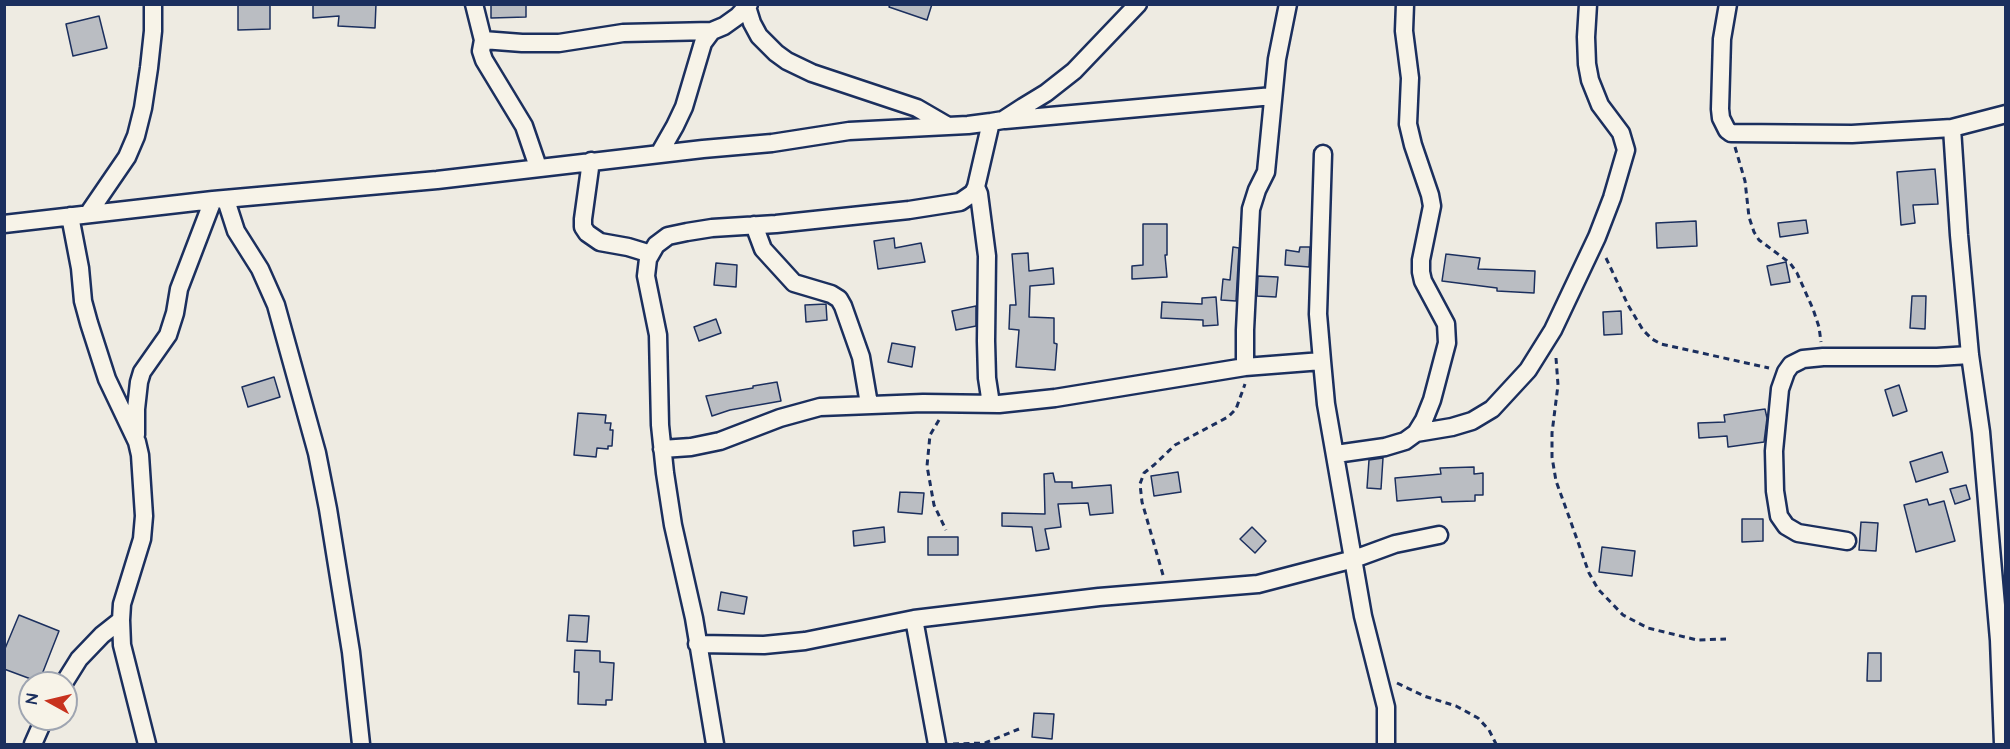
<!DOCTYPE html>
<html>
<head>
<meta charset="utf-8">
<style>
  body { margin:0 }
  #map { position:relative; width:2010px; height:749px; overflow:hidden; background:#eeebe2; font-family:"Architects Daughter",sans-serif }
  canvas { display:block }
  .frame { position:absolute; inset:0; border:6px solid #1b2f5e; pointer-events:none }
  .north { position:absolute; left:18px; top:671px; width:60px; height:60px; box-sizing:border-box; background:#f7f3e8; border:2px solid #9fa5b1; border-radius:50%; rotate:278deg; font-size:16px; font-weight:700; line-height:24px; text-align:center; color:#1b2f5e }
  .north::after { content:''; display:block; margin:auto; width:21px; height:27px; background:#c8321e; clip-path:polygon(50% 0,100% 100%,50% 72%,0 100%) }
</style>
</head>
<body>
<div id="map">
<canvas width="2010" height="749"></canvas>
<div class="frame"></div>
<div class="north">N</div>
</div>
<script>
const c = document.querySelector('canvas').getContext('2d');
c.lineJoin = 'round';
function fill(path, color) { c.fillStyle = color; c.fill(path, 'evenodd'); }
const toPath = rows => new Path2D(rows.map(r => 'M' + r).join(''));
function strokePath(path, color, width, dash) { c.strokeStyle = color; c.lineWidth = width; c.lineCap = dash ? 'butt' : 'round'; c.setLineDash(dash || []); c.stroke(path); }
const building = toPath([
  [238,4,270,4,270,29,238,30,238,4],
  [313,4,376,4,375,28,338,26,339,16,313,18,313,4],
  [491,4,526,4,526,17,491,18,491,4],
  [890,4,932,4,927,20,889,7,890,4],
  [99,16,107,48,73,56,66,24,99,16],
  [1935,169,1938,204,1913,205,1915,223,1901,225,1897,172,1935,169],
  [1806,220,1808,233,1780,237,1778,223,1806,220],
  [1696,221,1697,246,1657,248,1656,223,1696,221],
  [1143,224,1167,224,1167,255,1165,255,1167,277,1132,279,1132,266,1143,265,1143,224],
  [894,238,895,248,921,243,925,262,878,269,874,241,894,238],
  [1233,247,1239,248,1236,301,1221,300,1223,279,1230,280,1233,247],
  [1300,247,1310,247,1309,267,1285,265,1286,250,1299,252,1300,247],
  [1028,253,1029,271,1053,268,1054,284,1030,286,1029,317,1054,318,1054,343,1057,344,1055,370,1016,367,1019,330,1009,329,1010,305,1016,305,1012,254,1028,253],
  [1446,254,1480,258,1478,269,1535,271,1534,293,1497,291,1497,288,1442,281,1446,254],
  [1786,262,1790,282,1771,285,1767,266,1786,262],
  [716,263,737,265,736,287,714,285,716,263],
  [1258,276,1278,277,1276,297,1257,296,1258,276],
  [1912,296,1926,296,1925,329,1910,328,1912,296],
  [1216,297,1218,325,1203,326,1203,320,1161,318,1162,302,1202,304,1202,298,1216,297],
  [826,304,827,320,806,322,805,305,826,304],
  [976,306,976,326,956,330,952,311,976,306],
  [1621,311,1622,334,1604,335,1603,312,1621,311],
  [716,319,721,333,699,341,694,327,716,319],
  [892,343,915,347,912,367,888,362,892,343],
  [274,377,280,397,248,407,242,387,274,377],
  [777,382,781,401,730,410,712,416,706,396,753,388,753,386,777,382],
  [1899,385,1907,411,1893,416,1885,390,1899,385],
  [1765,409,1767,418,1764,442,1728,447,1727,436,1699,438,1698,423,1725,422,1724,415,1765,409],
  [578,413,606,415,605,423,611,423,610,430,613,430,612,446,608,446,608,449,597,448,596,457,574,455,578,413],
  [1942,452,1948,472,1916,482,1910,462,1942,452],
  [1383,458,1381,489,1367,488,1369,460,1383,458],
  [1474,467,1474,474,1483,473,1483,495,1475,495,1475,501,1442,502,1441,497,1397,501,1395,478,1441,474,1440,468,1474,467],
  [1178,472,1181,492,1154,496,1151,476,1178,472],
  [1053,473,1055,482,1072,482,1072,488,1111,485,1113,513,1090,515,1088,503,1058,504,1061,527,1045,529,1049,549,1036,551,1032,527,1002,526,1002,513,1045,514,1044,474,1053,473],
  [1966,485,1970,499,1955,504,1950,489,1966,485],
  [900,492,924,493,922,514,898,512,900,492],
  [1927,499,1929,505,1944,501,1955,541,1916,552,1904,505,1927,499],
  [1742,519,1763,519,1763,541,1742,542,1742,519],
  [1861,522,1878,523,1876,551,1859,550,1861,522],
  [884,527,885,542,854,546,853,531,884,527],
  [1252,527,1266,541,1255,553,1240,539,1252,527],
  [928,537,958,537,958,555,928,555,928,537],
  [1602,547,1635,551,1632,576,1599,572,1602,547],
  [721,592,747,597,744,614,718,610,721,592],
  [19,615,59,631,39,682,4,669,4,651,19,615],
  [569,615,589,616,587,642,567,641,569,615],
  [575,650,600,651,600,662,614,663,612,700,606,700,606,705,578,704,579,672,574,672,575,650],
  [1868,653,1881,653,1881,681,1867,681,1868,653],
  [1034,713,1054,714,1052,739,1032,737,1034,713]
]);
fill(building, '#babdc2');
strokePath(building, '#1b2f5e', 1.5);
const minor = toPath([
  [474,4,483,40,481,51,484,60,524,126,538,167],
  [1728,4,1722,39,1720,109,1721,118,1727,130,1731,133,1852,134,1952,128,2006,114],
  [747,7,752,23,759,36,776,53,787,61,812,73,917,108,948,126],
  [483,40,522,43,559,43,623,33,712,31,724,26,738,16,749,4],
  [1005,120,1273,96],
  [1952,128,1959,235,1970,355,1981,432,1999,640,2003,744],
  [659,154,675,126,684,107,703,43,712,31],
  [1323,154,1318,314,1322,361,1326,404,1363,616,1386,707,1386,744],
  [591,161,583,219,583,227,587,233,600,242,628,247,651,254],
  [976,187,979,194,987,256,986,341,987,378,991,404],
  [226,200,236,231,260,269,276,305,317,453,328,509,351,652,361,744],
  [88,214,127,157,136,136,143,108,149,68,153,31,153,4],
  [70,216,80,268,83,301,89,323,107,379,137,442,140,455,144,516,142,539,122,604,121,620,122,645,147,744],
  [4,224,213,200,437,180,703,149,772,143,849,131,968,125,991,122,1003,120,1023,107,1046,93,1074,71,1138,4],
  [754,225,763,249,794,283,831,294,839,299,843,306,861,357,869,404],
  [1245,367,1245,330,1251,209,1257,190,1266,172,1277,59,1288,4],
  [1416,433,1452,427,1472,421,1492,409,1528,370,1553,330,1597,237,1612,198,1626,150,1621,133,1600,105,1590,80,1587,64,1586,37,1588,4],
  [136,435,136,409,139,382,142,372,168,335,175,313,179,289,213,200],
  [662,449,691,447,720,441,780,418,820,407,923,403,999,404,1055,398,1245,367,1322,361],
  [1336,454,1385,447,1405,441,1416,433,1424,420,1432,400,1447,343,1446,324,1423,281,1421,272,1421,260,1432,206,1430,195,1413,145,1408,124,1410,78,1404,31,1405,4],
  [1847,541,1798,533,1786,526,1779,516,1775,491,1774,451,1780,389,1786,372,1791,365,1803,359,1823,357,1937,357,1970,355],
  [914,619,937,744],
  [697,644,764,645,805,641,914,619,1099,597,1258,584,1354,559,1395,544,1439,535],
  [64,683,79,659,102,635,121,620],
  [33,744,44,719],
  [715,744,694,618,673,525,665,473,660,425,658,335,646,276,648,259,656,245,668,236,687,232,712,228,776,224,909,210,960,202,973,193,976,187,991,122]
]);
strokePath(minor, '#1b2f5e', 21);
strokePath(toPath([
  [1735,147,1745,181,1749,217,1754,232,1759,240,1790,263,1797,273,1813,309,1819,327,1821,342],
  [1606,258,1628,305,1643,330,1652,339,1661,344,1769,368],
  [1556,358,1558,385,1552,433,1552,457,1556,481,1568,514,1589,573,1598,589,1623,615,1648,628,1697,640,1726,639],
  [939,420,930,435,927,466,934,505,946,530],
  [1163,575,1142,502,1140,484,1144,473,1154,465,1175,445,1228,417,1236,409,1245,384],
  [1397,683,1424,696,1456,706,1478,718,1489,730,1496,744],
  [953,744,985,743,1019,729]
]), '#1b2f5e', 3, [6, 4.5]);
strokePath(minor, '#f7f3e8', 16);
</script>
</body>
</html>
